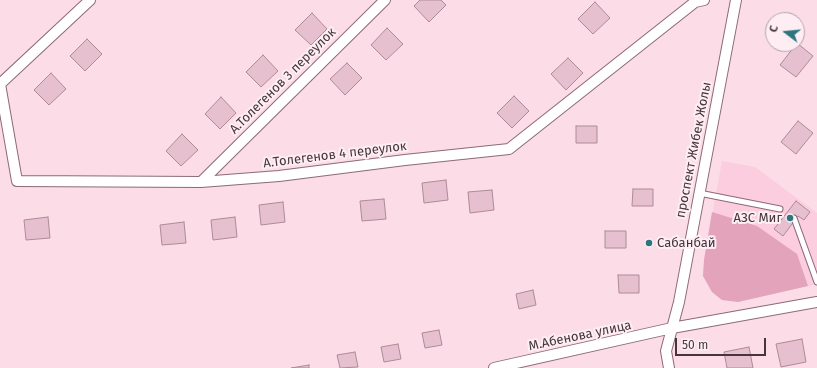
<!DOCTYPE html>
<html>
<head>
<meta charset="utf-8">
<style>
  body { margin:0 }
  #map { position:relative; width:817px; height:368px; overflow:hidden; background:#fbdce7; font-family:"Fira Sans",sans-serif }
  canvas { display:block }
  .north { position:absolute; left:765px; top:12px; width:40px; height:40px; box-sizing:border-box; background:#feeef4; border:1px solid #b4a4aa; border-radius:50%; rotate:286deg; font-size:11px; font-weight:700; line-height:16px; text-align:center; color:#45363b }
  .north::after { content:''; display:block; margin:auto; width:14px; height:18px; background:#2d767d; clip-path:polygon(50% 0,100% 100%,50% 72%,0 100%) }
  .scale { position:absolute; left:675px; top:338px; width:91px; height:18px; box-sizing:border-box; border:2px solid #45363b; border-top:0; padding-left:5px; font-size:12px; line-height:14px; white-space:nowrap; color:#45363b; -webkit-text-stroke:3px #feeef4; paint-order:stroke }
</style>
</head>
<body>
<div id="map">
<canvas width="817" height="368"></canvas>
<div class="north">С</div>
<div class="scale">50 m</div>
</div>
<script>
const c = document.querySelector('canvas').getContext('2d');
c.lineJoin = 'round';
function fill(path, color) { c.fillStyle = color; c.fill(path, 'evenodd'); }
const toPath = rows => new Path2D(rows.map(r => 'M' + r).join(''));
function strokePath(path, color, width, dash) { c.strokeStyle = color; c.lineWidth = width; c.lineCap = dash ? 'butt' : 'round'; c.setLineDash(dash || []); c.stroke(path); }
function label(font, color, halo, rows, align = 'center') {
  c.font = font + ' "Fira Sans",sans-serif'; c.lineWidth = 4; c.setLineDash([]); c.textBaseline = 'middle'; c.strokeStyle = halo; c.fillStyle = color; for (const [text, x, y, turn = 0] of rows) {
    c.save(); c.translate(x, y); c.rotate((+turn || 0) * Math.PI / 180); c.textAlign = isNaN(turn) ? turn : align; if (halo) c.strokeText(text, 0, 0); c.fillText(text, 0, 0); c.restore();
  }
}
fill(toPath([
  [722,161,755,167,817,213,817,284,738,302,722,300,712,292,703,276,704,260]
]), '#fccdde');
fill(toPath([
  [712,212,757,226,797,254,808,286,738,302,722,300,712,292,703,276,704,260]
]), '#e2a3bb');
const building = toPath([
  [420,0,441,0,446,5,429,22,414,6,420,0],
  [595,2,610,18,593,34,578,19,595,2],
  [312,13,327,29,311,45,295,30,312,13],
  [387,28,403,44,386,60,371,45,387,28],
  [87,39,102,54,85,71,70,56,87,39],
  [797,43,813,56,796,77,780,65,797,43],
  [263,55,278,71,261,87,246,72,263,55],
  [568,58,583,73,566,90,551,74,568,58],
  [347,63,362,78,345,95,330,79,347,63],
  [51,73,66,89,49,105,34,90,51,73],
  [514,96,529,111,512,128,497,113,514,96],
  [221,97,236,113,220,129,205,114,221,97],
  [798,121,813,133,796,154,781,142,798,121],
  [576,126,597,126,597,143,576,143,576,126],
  [182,134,198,150,181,166,166,151,182,134],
  [446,180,448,200,424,203,422,183,446,180],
  [633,189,653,189,653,206,632,206,633,189],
  [492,190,494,210,470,213,468,192,492,190],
  [384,199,386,219,362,221,360,201,384,199],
  [796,201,810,212,804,220,798,216,783,236,774,229,796,201],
  [283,202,285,222,261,225,259,205,283,202],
  [48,217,50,238,26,240,24,220,48,217],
  [235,217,237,237,213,240,211,220,235,217],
  [184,222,186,243,162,245,160,225,184,222],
  [605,231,626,231,626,248,605,248,605,231],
  [618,275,639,275,639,293,619,293,618,275],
  [533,290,536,305,519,309,516,294,533,290],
  [439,330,442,345,425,348,422,333,439,330],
  [802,339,806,362,781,367,776,344,802,339],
  [398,344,401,359,384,362,381,347,398,344],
  [749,347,753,368,727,368,724,352,749,347],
  [355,352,358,367,340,368,337,355,355,352],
  [309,365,309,368,291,368,309,365]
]);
fill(building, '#e6c0ce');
strokePath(building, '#ae8a97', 1);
const service = toPath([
  [699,193,780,209],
  [794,218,817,282]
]);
const minor = toPath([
  [0,84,17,181,201,182,279,176,405,160,509,149,695,2,704,0],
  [0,84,90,0],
  [201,182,385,0],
  [494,368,672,328,817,302],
  [669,368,666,351,679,302,736,0]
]);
strokePath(service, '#8c6a77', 7);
strokePath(minor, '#8c6a77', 12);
strokePath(service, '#fff', 5);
strokePath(minor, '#fff', 10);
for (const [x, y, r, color] of [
  [790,218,4,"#2d767d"],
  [649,243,4,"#2d767d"]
]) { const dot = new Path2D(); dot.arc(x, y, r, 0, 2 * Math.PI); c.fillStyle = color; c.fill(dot); strokePath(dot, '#feeef4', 1.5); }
label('13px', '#45363b', '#feeef4', [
  ["А.Толегенов 3 переулок",283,81,-45],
  ["проспект Жибек Жолы",694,150,-79],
  ["А.Толегенов 4 переулок",335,155,-7],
  ["М.Абенова улица",580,336,-12]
]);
label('13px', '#45363b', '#feeef4', [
  ["АЗС Миг",782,218],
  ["Сабанбай",657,243,"left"]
], 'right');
</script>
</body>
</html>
